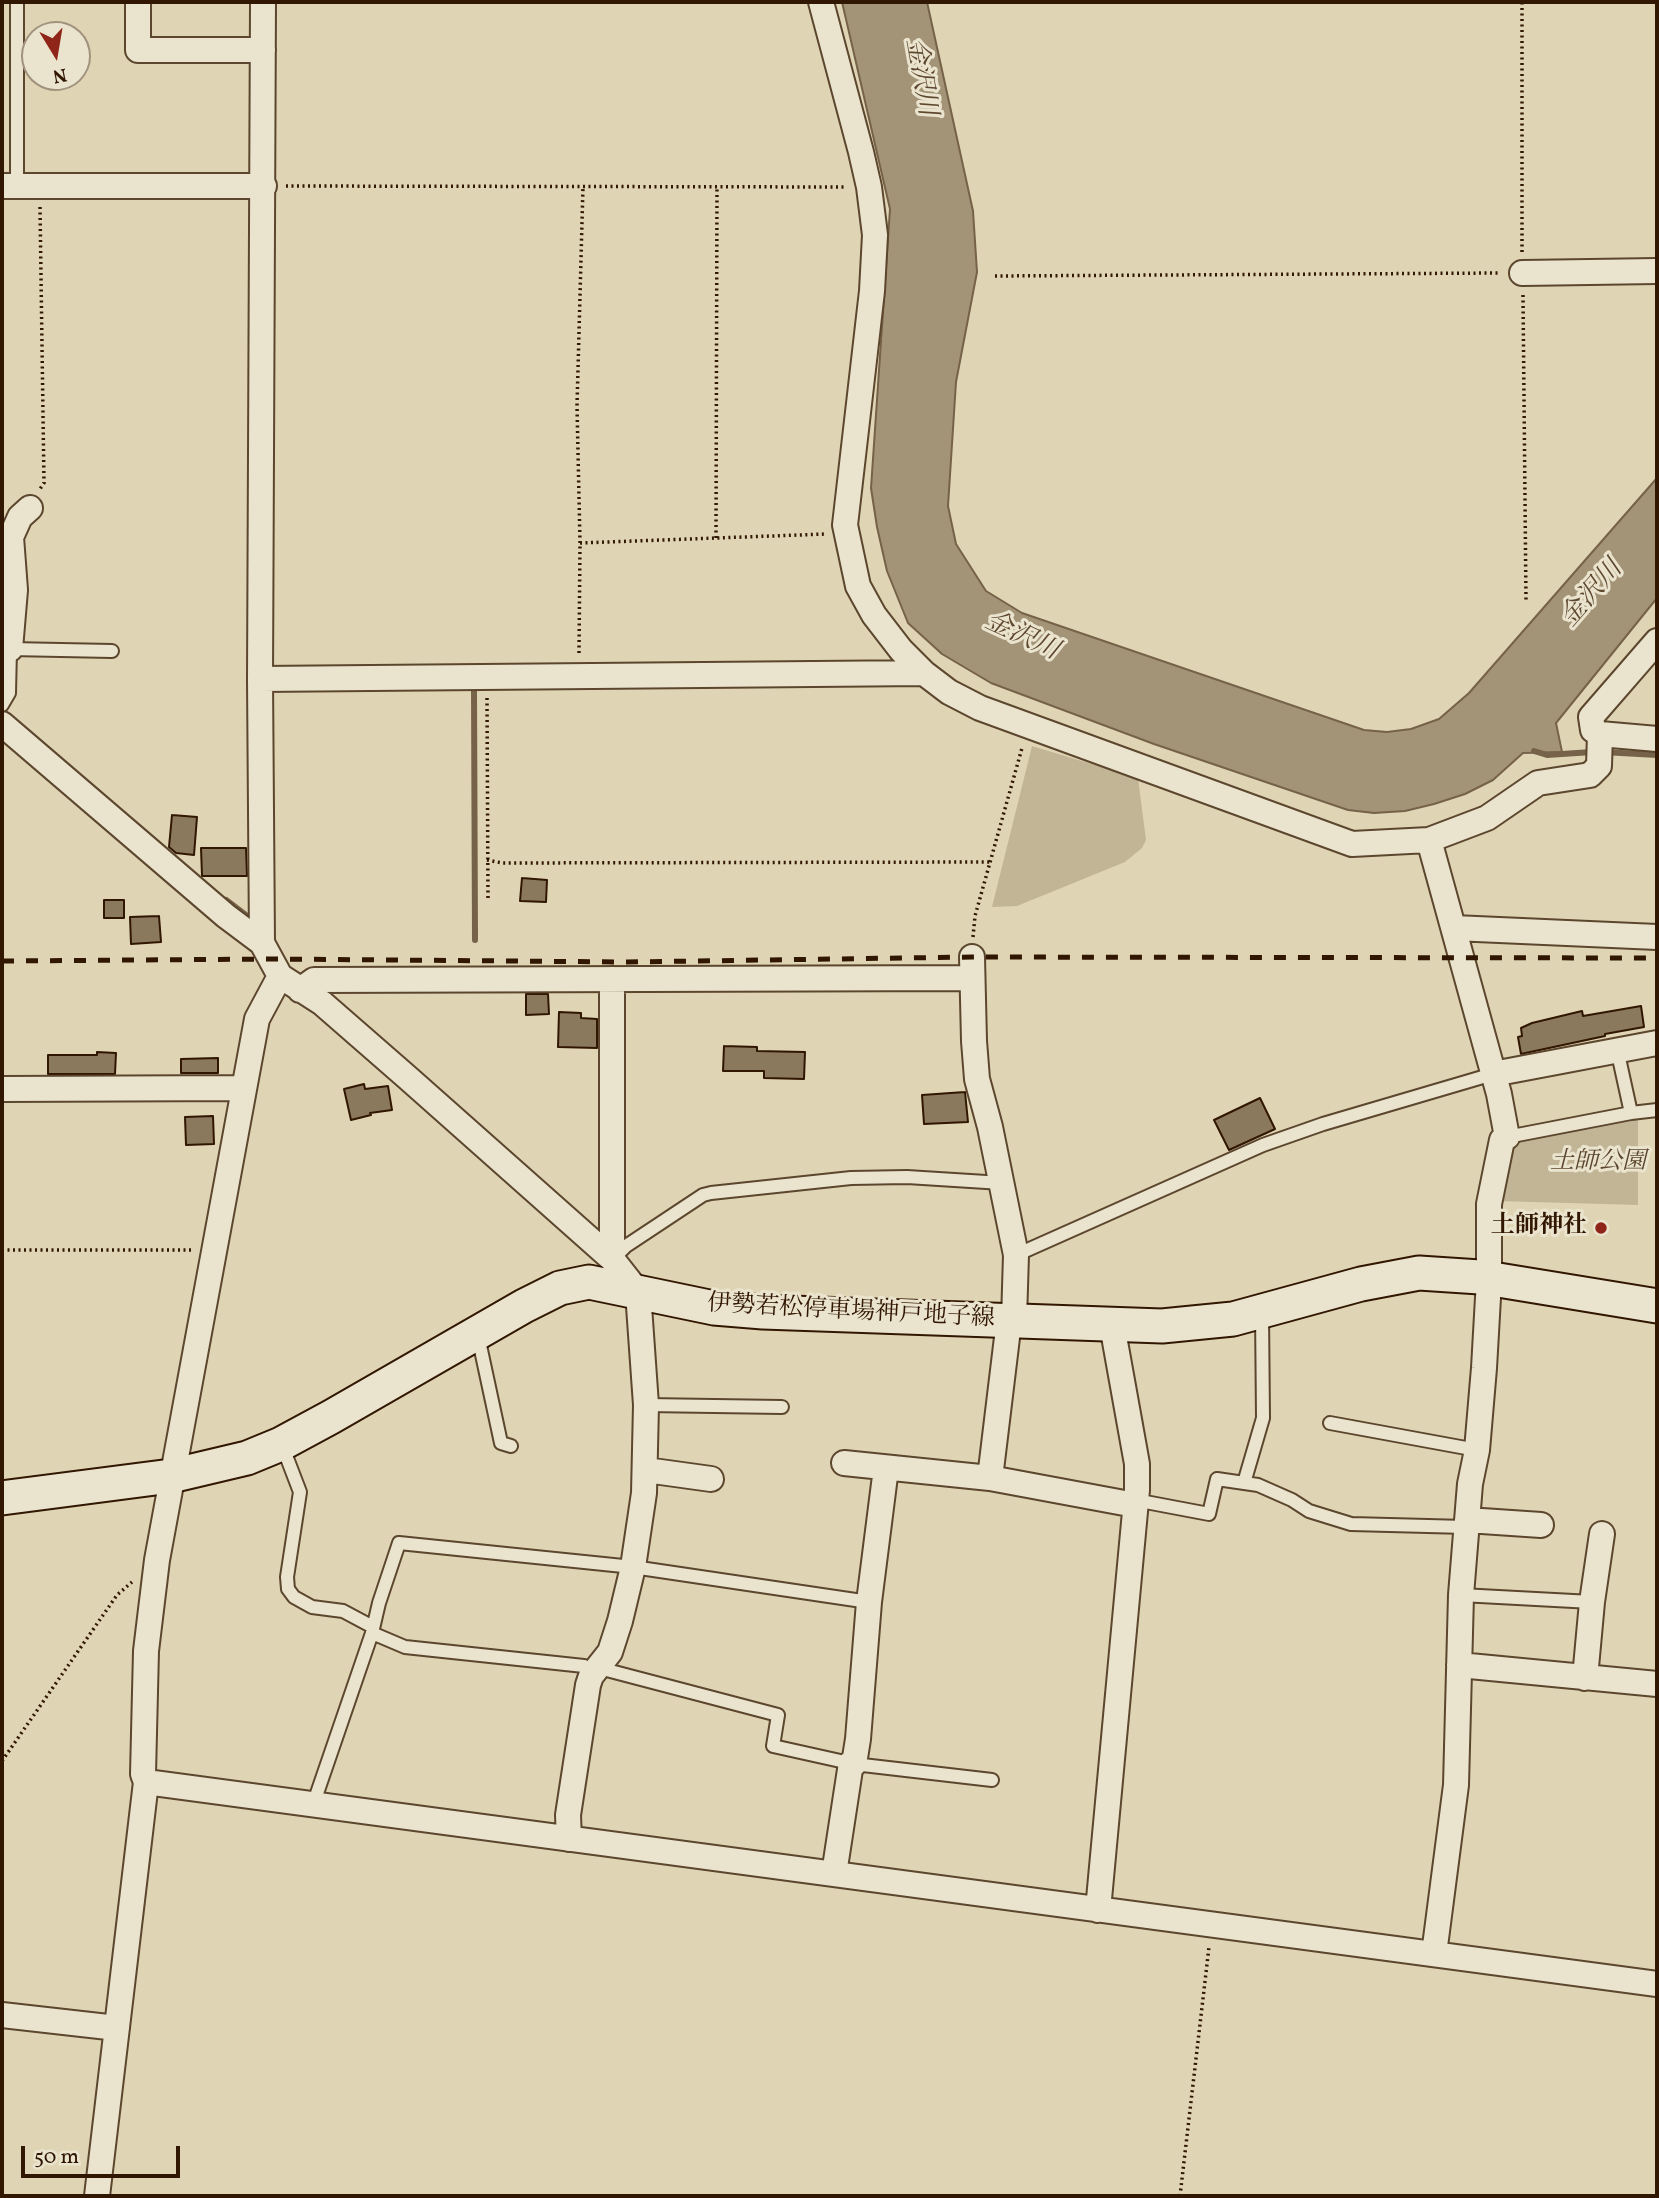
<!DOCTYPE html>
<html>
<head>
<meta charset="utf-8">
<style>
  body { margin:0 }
  #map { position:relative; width:1659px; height:2198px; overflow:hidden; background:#dfd5b4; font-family:Vollkorn,serif }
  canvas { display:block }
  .frame { position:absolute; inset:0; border:4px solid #311601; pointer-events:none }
  .north { position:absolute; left:21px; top:21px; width:70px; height:70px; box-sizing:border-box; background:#eae4ce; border:2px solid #a0927c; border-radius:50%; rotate:169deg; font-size:19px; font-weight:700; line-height:28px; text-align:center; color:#311601 }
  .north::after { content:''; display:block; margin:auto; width:24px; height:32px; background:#8f2418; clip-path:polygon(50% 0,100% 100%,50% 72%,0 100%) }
  .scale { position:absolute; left:21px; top:2146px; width:159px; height:32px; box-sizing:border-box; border:4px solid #311601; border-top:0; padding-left:9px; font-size:21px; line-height:24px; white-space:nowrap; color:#311601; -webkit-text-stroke:5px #eae4ce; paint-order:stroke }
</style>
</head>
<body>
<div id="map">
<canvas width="1659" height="2198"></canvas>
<div class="frame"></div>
<div class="north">N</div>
<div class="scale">50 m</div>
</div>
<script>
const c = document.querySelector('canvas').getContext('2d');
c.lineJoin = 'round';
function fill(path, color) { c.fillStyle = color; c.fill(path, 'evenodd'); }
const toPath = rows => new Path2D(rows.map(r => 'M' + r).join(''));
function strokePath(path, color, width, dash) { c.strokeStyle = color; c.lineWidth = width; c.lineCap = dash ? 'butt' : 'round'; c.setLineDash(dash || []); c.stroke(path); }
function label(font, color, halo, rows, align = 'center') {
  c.font = font + ' Vollkorn,"Noto Serif JP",serif'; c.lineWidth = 6; c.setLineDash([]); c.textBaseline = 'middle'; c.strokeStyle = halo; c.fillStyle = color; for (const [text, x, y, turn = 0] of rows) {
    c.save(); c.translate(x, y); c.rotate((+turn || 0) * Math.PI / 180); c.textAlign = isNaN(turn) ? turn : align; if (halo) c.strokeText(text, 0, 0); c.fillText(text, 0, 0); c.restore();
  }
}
fill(toPath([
  [1032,746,1138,778,1146,840,1142,848,1125,862,1017,906,992,907],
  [1638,1116,1638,1205,1498,1201,1509,1141]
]), '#c1b596');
const water = toPath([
  [842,2,927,2,973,211,977,272,956,382,948,506,956,544,986,591,1022,613,1364,730,1387,732,1411,729,1439,719,1469,693,1657,478,1657,598,1556,723,1562,752,1523,753,1493,780,1465,794,1434,804,1405,811,1374,813,1348,810,1154,744,991,683,942,654,908,623,887,571,877,527,871,488,890,209,842,2]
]);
fill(water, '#a49477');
strokePath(water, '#766248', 2);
strokePath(toPath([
  [474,688,475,940],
  [1534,751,1547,755,1592,752],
  [1603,752,1657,755],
  [226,900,247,916]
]), '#766248', 6);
const building = toPath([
  [172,815,197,817,194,855,176,853,169,847,172,815],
  [201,848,246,848,247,876,202,876,201,848],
  [522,878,547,880,546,902,520,901,522,878],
  [104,900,124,900,124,918,104,918,104,900],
  [159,916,161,942,131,944,130,917,159,916],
  [526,994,548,994,549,1014,526,1015,526,994],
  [1641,1006,1644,1027,1605,1034,1605,1036,1521,1054,1518,1037,1522,1036,1521,1028,1532,1023,1582,1011,1583,1016,1641,1006],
  [559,1012,581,1013,581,1018,597,1019,597,1048,558,1047,559,1012],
  [724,1046,757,1047,757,1051,805,1052,804,1079,764,1078,764,1071,723,1071,724,1046],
  [97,1052,116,1053,115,1074,48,1074,48,1055,97,1055,97,1052],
  [218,1058,218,1073,181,1073,181,1059,218,1058],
  [364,1084,365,1089,388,1086,392,1110,370,1113,371,1115,351,1120,344,1089,364,1084],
  [965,1092,968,1122,924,1124,922,1095,965,1092],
  [1260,1098,1275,1129,1229,1150,1214,1120,1260,1098],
  [213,1116,214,1144,186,1145,185,1117,213,1116]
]);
fill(building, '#8b795e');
strokePath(building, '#311601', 2);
const service = toPath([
  [17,2,17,187],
  [2,705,9,693,10,649,112,651],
  [1617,1049,1631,1113],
  [1507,1137,1631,1113,1657,1110],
  [1016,1255,1263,1145,1323,1124,1493,1074],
  [613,1259,626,1246,703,1195,711,1193,851,1178,907,1177,1002,1183],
  [478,1336,501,1443,511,1446],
  [646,1405,782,1407],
  [1330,1423,1477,1450],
  [282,1445,300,1492,287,1577,288,1589,294,1597,312,1607,343,1611,373,1627],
  [1244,1483,1263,1418,1262,1312],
  [1135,1500,1209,1514,1217,1479,1258,1485,1292,1500,1309,1511,1351,1524,1466,1527],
  [1461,1595,1592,1602],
  [372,1633,405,1647,584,1666,594,1673],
  [599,1668,778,1715,773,1746,854,1764,992,1780],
  [313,1805,372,1633,379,1603,399,1543,633,1567,869,1602]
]);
const minor = toPath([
  [138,2,138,50,263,50],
  [821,2,861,152,869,187,875,235,872,291,845,525,858,586,874,615,901,650,924,673,949,692,980,708,1352,844,1429,840,1487,818,1538,783,1590,775,1599,766,1600,734],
  [2,186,264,186],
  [1522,273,1657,271],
  [1657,641,1591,717,1593,730,1600,734,1657,739],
  [10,649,15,590,11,537,20,517,30,508],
  [260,679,924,673],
  [2,724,226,916,262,943,280,976,322,1003,408,1078,612,1259,638,1292,646,1405,644,1493,633,1567,620,1621,610,1652,591,1676,588,1685,568,1815,569,1839],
  [1429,840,1499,1094,1507,1137,1502,1140,1489,1204,1489,1280,1484,1368,1477,1450,1470,1484,1461,1595,1456,1785,1434,1954],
  [1454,928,1657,937],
  [262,943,260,679,263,2],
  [972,957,974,1041,977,1079,990,1127,1016,1255,1014,1320],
  [612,979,612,1259],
  [300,990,314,980,972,978],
  [1493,1074,1657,1043],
  [2,1089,243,1088],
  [844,1463,990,1478,1135,1505],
  [646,1470,711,1479],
  [990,1478,1009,1321],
  [1467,1520,1541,1525],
  [1459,1665,1657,1684],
  [1585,1678,1592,1602,1602,1534],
  [854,1764,858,1739,869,1602,886,1468],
  [146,1782,1657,1984],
  [834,1874,851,1763],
  [1098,1910,1137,1490,1137,1464,1112,1325],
  [2,2015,117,2028],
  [97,2196,146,1782,143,1774,146,1651,157,1560,257,1019,280,976]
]);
const secondary = toPath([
  [2,1498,171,1476,247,1458,281,1444,331,1417,524,1306,560,1288,589,1282,714,1308,763,1312,1162,1326,1233,1319,1361,1284,1419,1273,1480,1277,1657,1306]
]);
strokePath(service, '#5c462e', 16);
strokePath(minor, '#5c462e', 28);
strokePath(secondary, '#311601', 37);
strokePath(toPath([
  [286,186,846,187],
  [40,207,44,483,40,489],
  [1522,252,1522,2],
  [995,276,1499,273],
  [1523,295,1526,601],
  [716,538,717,186],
  [580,543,826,534],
  [579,653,580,543,577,406,583,186],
  [487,698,488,899],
  [487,860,502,863,991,862],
  [973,937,975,916,1022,748],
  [2,1250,191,1250],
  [2,1761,117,1595,132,1582],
  [1180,2196,1209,1947]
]), '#311601', 3.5, [2, 3.5]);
strokePath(service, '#eae4ce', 12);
strokePath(minor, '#eae4ce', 24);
strokePath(secondary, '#eae4ce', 33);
strokePath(toPath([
  [2,961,272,959,628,962,972,957,1657,958]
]), '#311601', 5, [12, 12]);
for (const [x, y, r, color] of [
  [1601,1228,7,"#8f2418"]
]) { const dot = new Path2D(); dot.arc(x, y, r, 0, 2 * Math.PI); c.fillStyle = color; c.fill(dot); strokePath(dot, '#eae4ce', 2.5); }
label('italic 24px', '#5c462e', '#eae4ce', [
  ["土師公園",1598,1164]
]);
label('bold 24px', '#311601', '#eae4ce', [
  ["土師神社",1587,1228]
], 'right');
label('24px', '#311601', '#eae4ce', [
  ["伊勢若松停車場神戸地子線",851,1313,3]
]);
label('italic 26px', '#5f4830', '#eae4ce', [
  ["金沢川",919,77,80],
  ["金沢川",1593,595,-49],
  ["金沢川",1021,638,25]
]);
</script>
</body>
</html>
